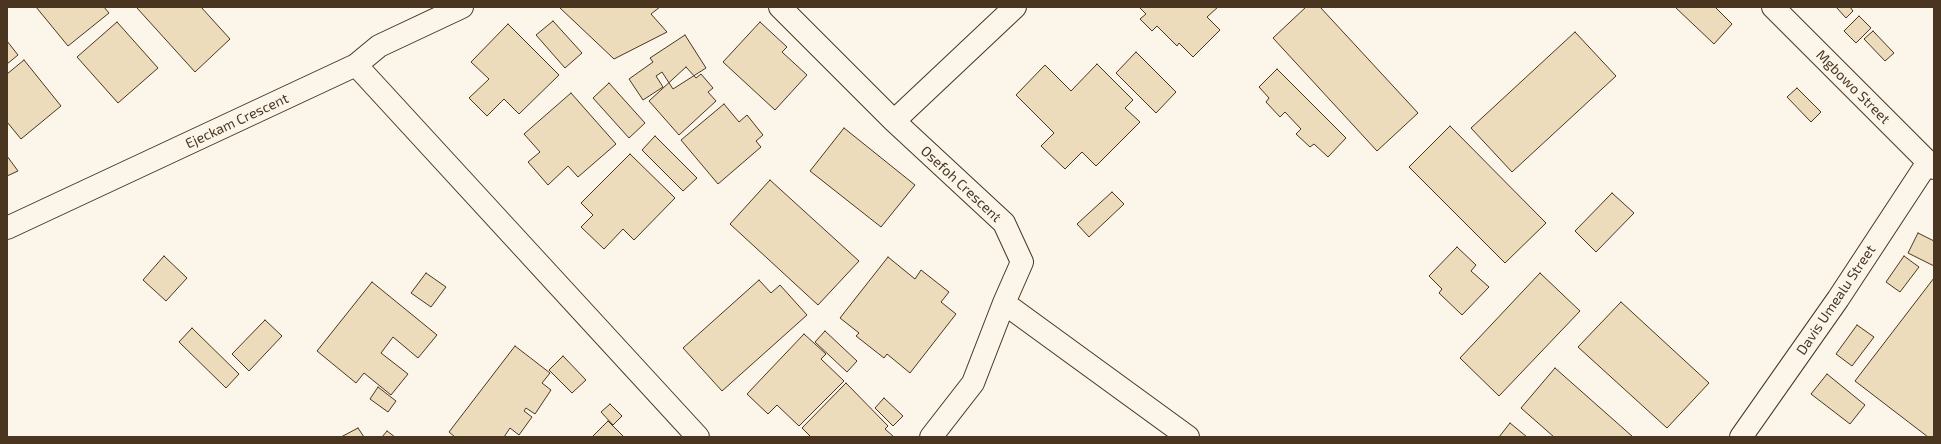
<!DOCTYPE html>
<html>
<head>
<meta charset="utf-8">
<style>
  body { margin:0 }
  #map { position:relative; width:1941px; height:444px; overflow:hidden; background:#fbf6e9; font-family:"Exo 2",sans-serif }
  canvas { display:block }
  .frame { position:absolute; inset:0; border:8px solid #4a3520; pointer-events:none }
</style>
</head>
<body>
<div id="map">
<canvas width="1941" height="444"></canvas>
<div class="frame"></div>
</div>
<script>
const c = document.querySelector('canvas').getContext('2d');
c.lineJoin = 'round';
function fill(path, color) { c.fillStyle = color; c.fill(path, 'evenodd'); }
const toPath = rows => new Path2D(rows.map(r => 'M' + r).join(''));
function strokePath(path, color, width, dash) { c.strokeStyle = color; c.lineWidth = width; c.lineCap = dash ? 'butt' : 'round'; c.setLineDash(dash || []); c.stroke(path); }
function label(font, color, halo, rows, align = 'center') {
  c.font = font + ' "Exo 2",sans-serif'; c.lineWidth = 3; c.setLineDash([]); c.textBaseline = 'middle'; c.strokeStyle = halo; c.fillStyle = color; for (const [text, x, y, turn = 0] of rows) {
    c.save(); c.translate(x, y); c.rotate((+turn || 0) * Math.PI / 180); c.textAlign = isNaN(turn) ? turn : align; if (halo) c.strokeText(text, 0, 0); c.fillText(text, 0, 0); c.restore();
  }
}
const building = toPath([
  [36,7,104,7,109,13,68,46,36,7],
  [139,7,201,7,230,39,195,72,137,8,139,7],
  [559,7,660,7,651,14,667,32,614,59,559,7],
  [1139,7,1218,7,1207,17,1220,30,1193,57,1179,43,1177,46,1157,26,1152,31,1140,19,1146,14,1139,7],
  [1306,7,1320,7,1418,113,1377,151,1273,38,1306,7],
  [1675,7,1715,7,1732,24,1714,44,1675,7],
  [1836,7,1850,7,1853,11,1846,18,1836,7],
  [1859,16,1871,28,1856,43,1844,31,1859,16],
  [553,21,582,53,565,68,536,35,553,21],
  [117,22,158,68,118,103,77,57,117,22],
  [760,22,787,47,782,52,807,75,775,110,723,62,760,22],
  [508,24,559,75,519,114,504,99,487,116,469,98,489,79,471,62,508,24],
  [1873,31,1894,53,1885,61,1864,39,1873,31],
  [1575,32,1616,76,1512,172,1471,128,1575,32],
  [685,35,706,68,673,89,662,72,656,76,663,87,643,100,629,79,653,62,650,58,685,35],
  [7,41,18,55,7,64,7,41],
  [1136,52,1176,92,1156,113,1116,73,1136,52],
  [24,60,61,106,21,139,7,122,7,74,24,60],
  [1097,64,1133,100,1125,108,1140,122,1096,166,1082,152,1065,169,1041,146,1054,133,1016,95,1045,65,1071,91,1097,64],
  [686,67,696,78,701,74,713,88,708,92,716,101,679,135,649,101,686,67],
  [1277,69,1346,138,1328,157,1314,144,1310,147,1296,134,1301,129,1285,112,1280,117,1266,102,1269,98,1259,87,1277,69],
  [609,83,645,123,629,138,593,98,609,83],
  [1797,88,1821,112,1811,122,1787,97,1797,88],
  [571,93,616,144,578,177,568,166,548,185,528,162,540,152,524,134,571,93],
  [724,104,739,122,747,115,763,135,756,141,761,147,718,184,681,140,724,104],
  [1450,126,1546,223,1505,263,1409,167,1450,126],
  [844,128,915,185,881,227,810,171,844,128],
  [655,136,697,178,683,191,642,150,655,136],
  [630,154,675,198,634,240,623,229,604,249,581,227,593,215,581,203,630,154],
  [7,156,18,171,7,176,7,156],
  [770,180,859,261,818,305,730,224,770,180],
  [1112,192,1124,204,1089,237,1077,224,1112,192],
  [1612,193,1634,213,1596,252,1575,231,1612,193],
  [1918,233,1934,241,1934,266,1908,253,1918,233],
  [1457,247,1476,265,1471,271,1489,287,1462,315,1439,293,1442,289,1429,276,1457,247],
  [164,256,187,278,166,301,143,280,164,256],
  [1904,256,1919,267,1900,292,1886,282,1904,256],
  [888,257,915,279,921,270,949,292,941,302,956,314,910,373,887,354,884,358,856,336,859,333,840,318,888,257],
  [426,273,446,287,431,307,411,293,426,273],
  [1540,273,1580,311,1499,396,1460,358,1540,273],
  [1934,278,1934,437,1928,437,1855,381,1934,278],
  [759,280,771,293,780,285,807,315,722,391,683,348,759,280],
  [372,282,437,335,418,358,393,337,381,353,408,374,391,395,364,373,356,383,317,351,372,282],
  [1621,302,1709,383,1667,428,1578,347,1621,302],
  [265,320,282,336,249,371,232,354,265,320],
  [1857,325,1874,337,1852,366,1836,354,1857,325],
  [192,328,239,374,226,388,179,342,192,328],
  [825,331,857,361,847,372,815,342,825,331],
  [804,334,826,354,821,359,844,381,799,426,777,405,768,414,747,394,804,334],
  [515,346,550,373,542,383,551,390,535,414,526,408,524,411,532,417,519,435,510,428,504,437,455,437,449,432,515,346],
  [563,356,586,380,572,393,549,370,563,356],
  [1555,368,1633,437,1554,437,1521,408,1555,368],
  [1827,374,1865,405,1850,424,1811,394,1827,374],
  [846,383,888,426,885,429,894,437,811,437,802,428,846,383],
  [378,387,396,401,388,412,370,399,378,387],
  [884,398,903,416,893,426,875,408,884,398],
  [610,404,622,416,613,425,601,412,610,404],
  [608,421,624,437,592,437,608,421],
  [1510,423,1527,437,1499,437,1510,423],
  [358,428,364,437,341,437,358,428],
  [387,431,395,437,382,437,387,431]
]);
fill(building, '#ecdcbc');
strokePath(building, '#4a3520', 1);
const minor = toPath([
  [780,7,894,121,1004,223,1022,262,1004,303,1188,437],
  [1773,7,1934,168],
  [356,65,698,437],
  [894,121,1015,7],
  [7,228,356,65,379,46,462,7],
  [931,437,973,383,1004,303],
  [1741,437,1838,299,1928,162]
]);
strokePath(minor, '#4a3520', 24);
strokePath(minor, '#fbf6e9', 22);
label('14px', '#4a3520', '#fbf6e9', [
  ["Mgbowo Street",1853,87,45],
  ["Ejeckam Crescent",237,121,-25],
  ["Osefoh Crescent",961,184,43],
  ["Davis Umealu Street",1836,300,-56]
]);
</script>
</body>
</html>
